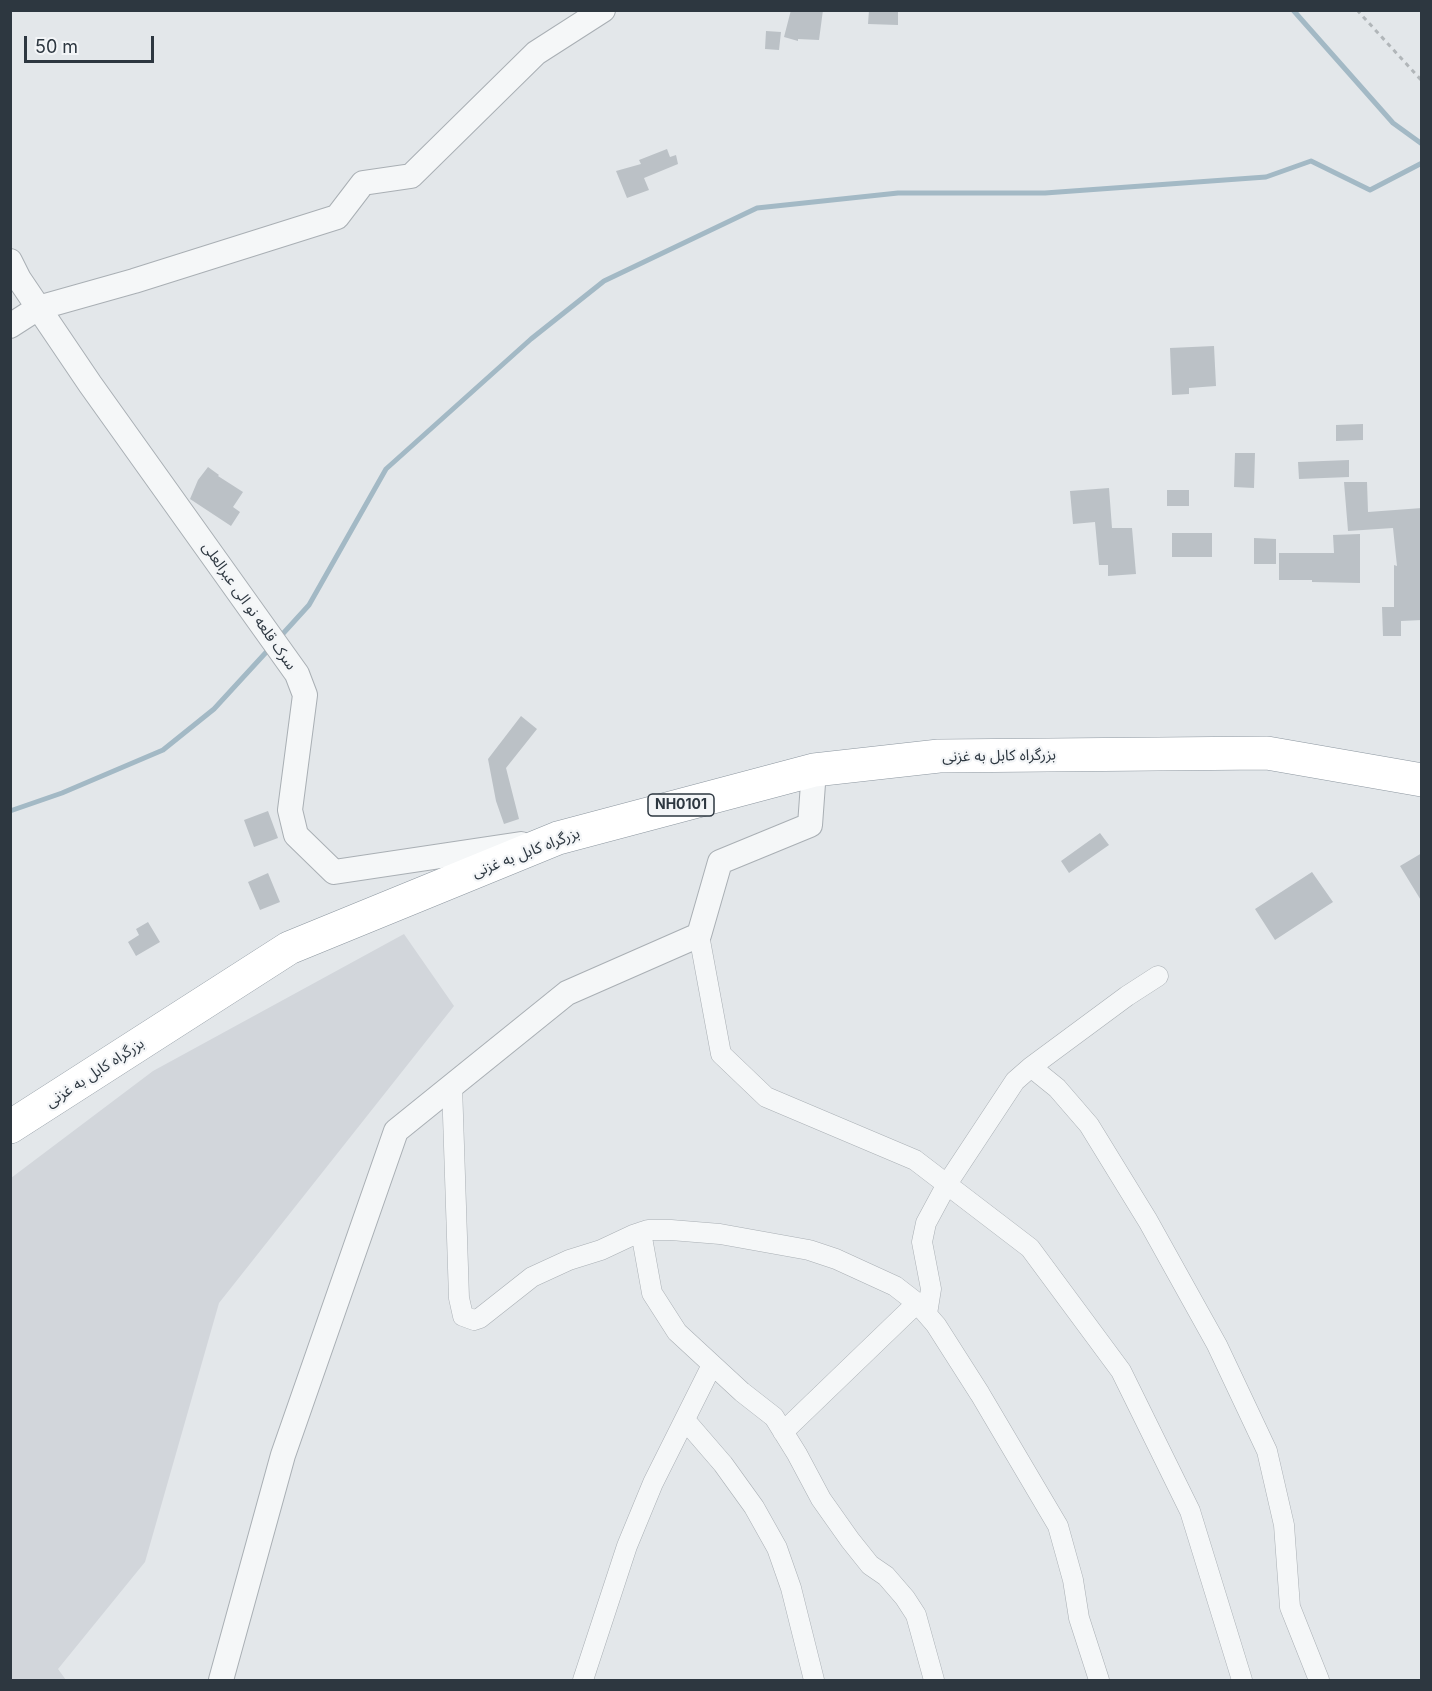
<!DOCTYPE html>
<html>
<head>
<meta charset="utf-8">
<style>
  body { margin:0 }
  #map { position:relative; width:1432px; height:1691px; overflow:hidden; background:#e3e7ea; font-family:Inter,sans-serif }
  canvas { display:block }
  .frame { position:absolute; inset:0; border:12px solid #2d3740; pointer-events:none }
  .scale { position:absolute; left:24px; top:36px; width:130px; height:27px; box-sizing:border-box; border:3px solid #2d3740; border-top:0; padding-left:8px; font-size:18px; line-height:21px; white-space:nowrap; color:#2d3740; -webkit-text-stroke:4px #f3f5f7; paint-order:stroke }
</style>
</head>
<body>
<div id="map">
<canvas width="1432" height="1691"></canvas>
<div class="frame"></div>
<div class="scale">50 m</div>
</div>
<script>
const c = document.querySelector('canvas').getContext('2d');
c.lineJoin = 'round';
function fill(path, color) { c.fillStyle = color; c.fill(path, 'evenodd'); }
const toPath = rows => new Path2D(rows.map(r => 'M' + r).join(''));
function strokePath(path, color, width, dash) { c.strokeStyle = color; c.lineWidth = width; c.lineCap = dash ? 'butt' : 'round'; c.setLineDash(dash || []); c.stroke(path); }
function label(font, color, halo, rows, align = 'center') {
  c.font = font + ' Inter,"Noto Sans Arabic",sans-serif'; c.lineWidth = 4.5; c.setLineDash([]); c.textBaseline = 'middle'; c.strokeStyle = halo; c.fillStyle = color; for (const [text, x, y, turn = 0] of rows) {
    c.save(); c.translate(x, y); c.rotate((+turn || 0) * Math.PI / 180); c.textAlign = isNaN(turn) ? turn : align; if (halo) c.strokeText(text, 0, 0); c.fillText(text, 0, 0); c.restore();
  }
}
fill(toPath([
  [404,934,454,1006,219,1303,145,1562,58,1669,66,1680,11,1680,11,1178,153,1071]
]), '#d2d6db');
strokePath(toPath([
  [1293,10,1393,123,1422,144],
  [279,638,309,605,386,469,531,339,604,281,757,208,898,193,1045,193,1266,177,1311,161,1370,190,1422,163],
  [10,811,62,793,163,750,214,709,270,648]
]), '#a3b9c5', 5);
fill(toPath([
  [791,10,823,10,819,40,798,39,798,41,784,37],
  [869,10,898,10,898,25,868,24],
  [766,31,781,32,779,50,765,49],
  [667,149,670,157,676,155,678,164,644,178,649,190,627,198,616,171,641,164,639,160],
  [1214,346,1216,386,1189,388,1189,394,1172,395,1170,348],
  [1363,424,1363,440,1336,441,1336,425],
  [1235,453,1255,453,1254,488,1234,487],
  [1349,460,1349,477,1299,479,1298,462],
  [208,467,219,475,218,476,243,492,233,507,240,512,231,526,190,499,198,480],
  [1344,482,1367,482,1368,512,1422,508,1422,620,1401,621,1401,636,1383,636,1382,607,1394,607,1394,565,1397,566,1393,528,1348,531],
  [1109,488,1112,528,1132,528,1136,574,1108,576,1108,565,1099,565,1095,522,1073,524,1070,491],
  [1167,490,1189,490,1189,506,1167,506],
  [1172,533,1212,533,1212,557,1172,557],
  [1360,534,1360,583,1312,582,1312,580,1279,580,1279,553,1334,553,1333,535],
  [1254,538,1276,539,1276,564,1254,564],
  [521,716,537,729,506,768,519,819,504,824,496,801,488,759],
  [268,811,278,838,254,847,244,820],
  [1100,833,1109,845,1069,873,1061,861],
  [1422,853,1422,902,1400,866],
  [1312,872,1333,902,1275,940,1255,909],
  [268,873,280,902,260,910,248,882],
  [148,922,160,942,136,956,128,942,139,935,136,929]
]), '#bbc1c6');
const minor = toPath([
  [699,935,721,1054,766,1097,915,1160,1030,1248,1121,1371,1190,1511,1242,1680],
  [1031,1067,1057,1088,1089,1125,1148,1221,1217,1345,1267,1451,1284,1525,1290,1607,1319,1680],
  [452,1085,459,1298,463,1316,474,1320,480,1318,532,1277,569,1260,601,1250,633,1235,648,1230,671,1230,720,1234,809,1250,836,1259,895,1286,917,1303,936,1325,980,1394,1058,1526,1073,1580,1079,1618,1099,1680],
  [641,1232,652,1293,677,1332,742,1392,774,1417,797,1454,821,1499,850,1540,870,1565,886,1576,905,1598,916,1615,934,1680],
  [927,1314,931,1289,922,1242,926,1223,947,1184,1015,1081,1031,1067,1127,996,1158,976],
  [685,1420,723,1464,754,1507,777,1548,791,1588,814,1680],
  [783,1432,917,1303],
  [583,1680,627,1546,653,1483,712,1365]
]);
const tertiary = toPath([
  [10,261,19,279,90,384,297,674,305,695,290,810,296,835,334,872,521,844],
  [10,326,38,308,134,281,337,217,363,183,411,176,536,53,603,10],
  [221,1680,283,1455,396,1131,567,993,699,935,720,862,810,825,814,770]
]);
const trunk = toPath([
  [10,1127,289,948,558,838,814,770,939,756,1267,753,1422,780]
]);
strokePath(minor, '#a9afb4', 21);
strokePath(tertiary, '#a9afb4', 26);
strokePath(trunk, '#8c969f', 34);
strokePath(toPath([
  [1357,10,1422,81]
]), '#b1b6b9', 3, [4.5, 4.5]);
strokePath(minor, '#f5f7f8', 20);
strokePath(tertiary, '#f5f7f8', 24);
strokePath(trunk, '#fff', 33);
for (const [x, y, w] of [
  [681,805,66]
]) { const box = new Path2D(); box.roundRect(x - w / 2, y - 11, w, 22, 4.5); c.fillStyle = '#f3f5f7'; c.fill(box); strokePath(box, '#2d3740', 1.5); }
label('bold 14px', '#2d3740', null, [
  ["NH0101",681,805]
]);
label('15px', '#2d3740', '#f3f5f7', [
  ["سرک قلعه نو الی عبرالعلی",249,606,55],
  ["بزرگراه کابل به غزنی",999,756,-1],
  ["بزرگراه کابل به غزنی",526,853,-21],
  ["بزرگراه کابل به غزنی",95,1073,-33]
]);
</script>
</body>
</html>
